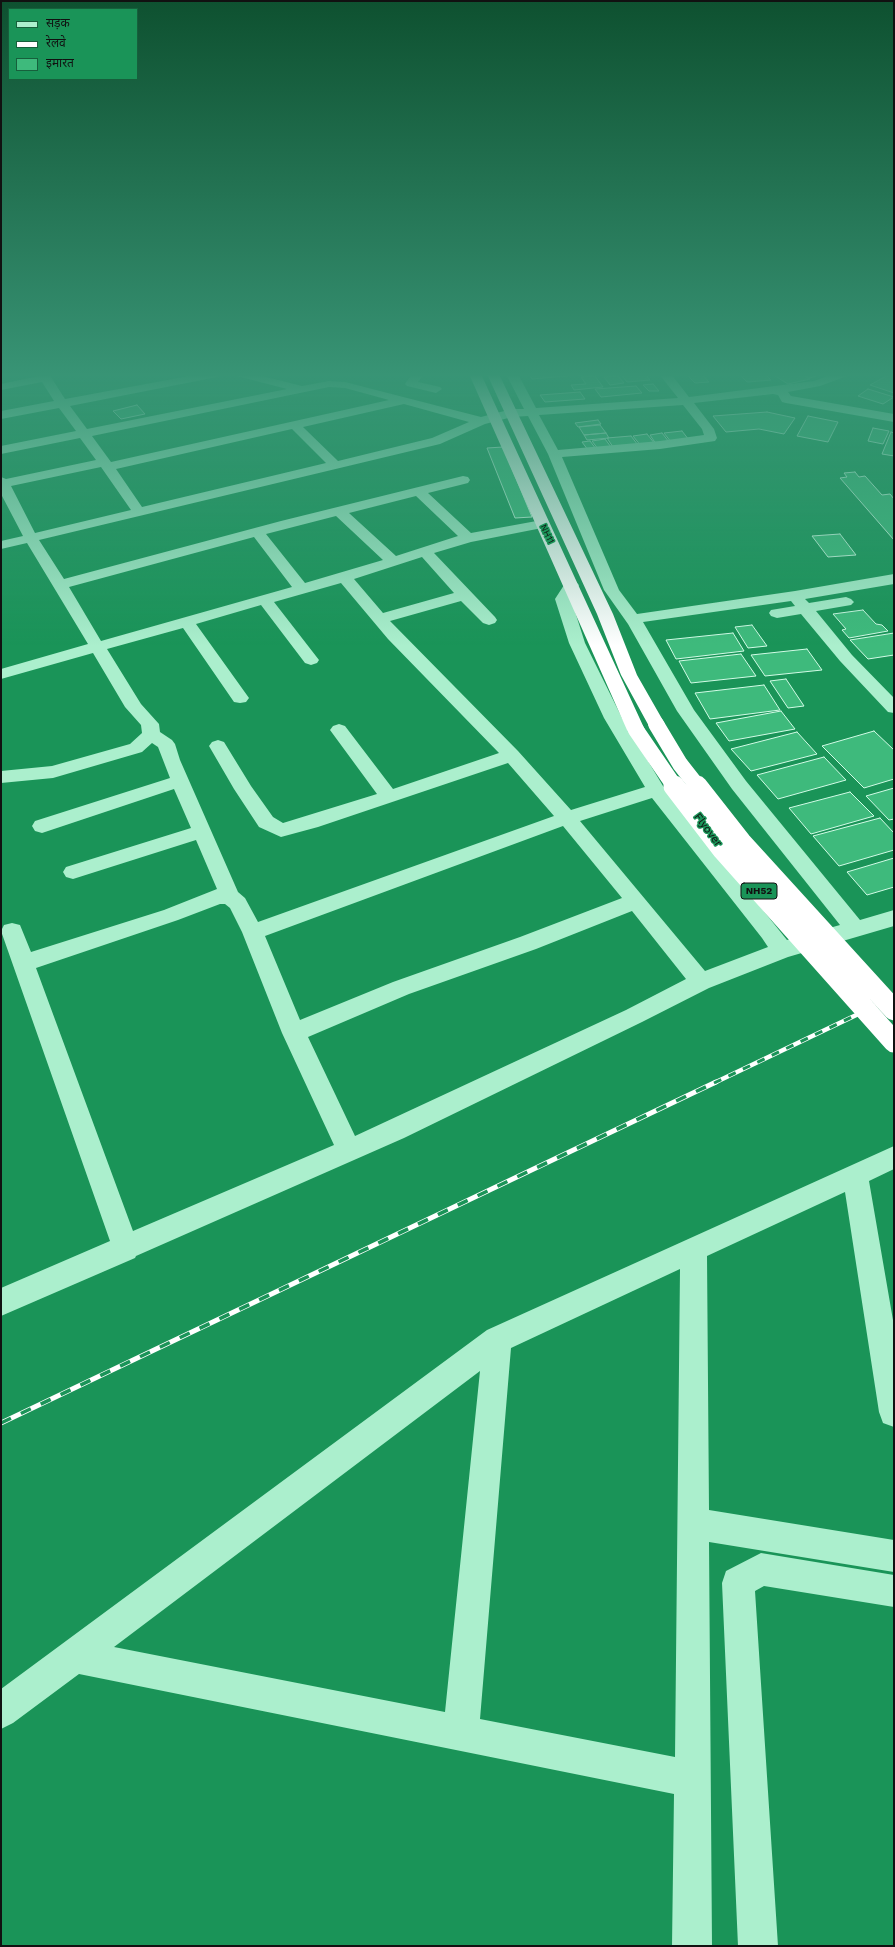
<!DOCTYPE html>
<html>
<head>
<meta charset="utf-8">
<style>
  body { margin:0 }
  #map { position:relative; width:895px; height:1947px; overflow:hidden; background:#1a9458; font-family:"Work Sans","Noto Sans Devanagari",sans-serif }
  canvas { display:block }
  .frame { position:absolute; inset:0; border:2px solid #111; pointer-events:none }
  .legend { position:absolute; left:8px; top:8px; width:130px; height:72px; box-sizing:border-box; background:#1a9458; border:1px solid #16603c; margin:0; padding:5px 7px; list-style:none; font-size:12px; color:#111 }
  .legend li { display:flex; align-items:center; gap:8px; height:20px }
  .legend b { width:20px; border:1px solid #16603c }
</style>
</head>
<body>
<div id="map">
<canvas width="895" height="1947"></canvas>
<div class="frame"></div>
<ul class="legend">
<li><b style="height:5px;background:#abefcd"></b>सड़क</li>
<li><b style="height:5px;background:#fff"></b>रेलवे</li>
<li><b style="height:11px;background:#3eba7c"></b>इमारत</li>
</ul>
</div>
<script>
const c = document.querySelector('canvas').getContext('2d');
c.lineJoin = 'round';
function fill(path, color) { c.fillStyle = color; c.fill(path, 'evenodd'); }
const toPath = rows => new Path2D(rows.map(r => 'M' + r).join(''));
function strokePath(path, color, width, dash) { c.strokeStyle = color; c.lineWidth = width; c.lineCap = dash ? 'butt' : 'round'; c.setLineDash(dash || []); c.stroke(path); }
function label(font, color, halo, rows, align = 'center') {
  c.font = font + ' "Work Sans",sans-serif'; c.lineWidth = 3; c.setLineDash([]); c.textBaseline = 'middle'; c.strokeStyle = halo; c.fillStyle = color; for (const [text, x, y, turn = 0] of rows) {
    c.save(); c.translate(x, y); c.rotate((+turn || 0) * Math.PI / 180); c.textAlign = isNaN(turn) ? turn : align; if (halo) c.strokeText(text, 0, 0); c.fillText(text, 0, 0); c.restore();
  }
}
const building = toPath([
  [529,374,588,374,532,379,529,374],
  [621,374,645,374,650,380,627,382,621,374],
  [702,374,709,382,695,383,688,376,702,374],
  [739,374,765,374,771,380,747,382,739,374],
  [772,374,801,374,810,379,788,384,772,374],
  [804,374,822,374,810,378,804,374],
  [890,374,894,376,894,393,870,385,890,374],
  [595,376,603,387,574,390,571,385,586,384,581,377,595,376],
  [618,376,624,383,610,385,604,377,618,376],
  [653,384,659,391,649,391,643,385,653,384],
  [636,386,642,393,601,397,595,389,636,386],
  [868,389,894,397,883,404,858,396,868,389],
  [580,392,585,399,545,402,540,395,580,392],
  [137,405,145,414,121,419,113,411,137,405],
  [767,412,795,418,784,434,759,429,726,432,713,416,767,412],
  [808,416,838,422,828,442,797,436,808,416],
  [598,420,601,424,578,427,575,423,598,420],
  [600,425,606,433,584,435,579,427,600,425],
  [873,428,889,431,883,444,868,441,873,428],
  [682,431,689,440,671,442,664,433,682,431],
  [891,432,894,433,894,456,882,454,891,432],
  [606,433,609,438,587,440,584,435,606,433],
  [662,433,669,442,656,444,650,435,662,433],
  [647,434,655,444,641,446,633,436,647,434],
  [631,436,638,445,613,447,607,438,631,436],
  [605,439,611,447,598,449,592,441,605,439],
  [590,441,596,449,588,450,582,442,590,441],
  [503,447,532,517,515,518,487,448,503,447],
  [855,472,859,477,865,476,882,495,890,494,894,499,894,540,840,478,847,477,844,473,855,472],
  [840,534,856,555,828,557,812,536,840,534],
  [863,610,876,624,882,625,888,631,849,638,842,630,846,629,833,614,863,610],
  [752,625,767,646,748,648,735,627,752,625],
  [733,633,744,651,676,659,666,640,733,633],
  [894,633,894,655,868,659,850,640,894,633],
  [807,649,822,670,765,676,751,655,807,649],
  [741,654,756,676,691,683,679,661,741,654],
  [786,679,804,706,788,708,770,681,786,679],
  [764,685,780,710,710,719,695,693,764,685],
  [781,711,795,729,729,741,716,723,781,711],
  [874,731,894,750,894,779,864,788,822,746,874,731],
  [797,732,817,754,751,771,731,749,797,732],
  [824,757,846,780,778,799,757,775,824,757],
  [894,788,894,819,889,820,866,796,894,788],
  [850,792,874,816,811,834,789,808,850,792],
  [880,818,894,833,894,850,839,866,813,836,880,818],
  [894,858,894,887,867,895,847,872,894,858]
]);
fill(building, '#3eba7c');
strokePath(building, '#d2fbe6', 1);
fill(toPath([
  [37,374,49,374,65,399,200,374,223,374,217,377,70,406,87,429,287,389,237,376,235,374,254,374,302,386,329,381,345,382,481,417,512,409,524,409,506,374,518,374,536,408,678,398,659,374,671,374,689,397,814,381,833,374,849,374,847,376,820,386,788,392,791,396,894,414,894,422,786,403,782,402,778,395,773,394,694,403,714,429,717,438,715,441,660,449,562,457,619,590,637,614,795,591,894,574,894,584,805,599,809,603,846,597,851,599,854,602,851,605,816,611,852,655,894,698,894,713,888,712,840,661,801,614,777,618,771,616,769,613,771,610,795,606,791,601,643,622,694,710,746,781,860,920,894,910,894,926,788,957,709,988,642,1022,404,1138,136,1256,135,1258,1,1316,1,1288,110,1241,1,931,4,925,12,923,20,925,31,952,164,910,217,889,196,840,73,879,66,877,63,872,66,867,191,828,174,789,42,833,35,831,32,826,35,821,170,778,158,747,152,743,142,752,53,778,1,783,1,771,52,766,130,744,142,733,141,725,125,707,93,653,1,679,1,669,88,644,27,543,1,549,1,541,23,536,1,494,1,477,6,479,96,460,80,438,1,454,1,446,76,431,59,408,1,419,1,411,54,401,42,382,1,390,1,384,39,376,37,374],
  [329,387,345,388,389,400,111,462,92,436,329,387],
  [404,404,469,422,432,438,338,461,303,427,404,404],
  [683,405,702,429,704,435,660,441,558,450,539,415,683,405],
  [528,416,548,454,604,590,628,624,677,711,732,789,840,925,787,940,663,786,622,718,585,643,571,599,579,585,576,582,566,582,555,599,569,643,604,718,645,787,571,810,518,751,390,621,461,601,483,623,489,625,495,623,497,620,495,617,434,553,471,542,547,527,549,524,547,521,542,520,471,533,428,493,468,483,470,480,468,477,463,476,281,521,64,579,39,540,440,444,485,424,512,417,528,416],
  [292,429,326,463,142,507,116,469,292,429],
  [101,467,131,510,35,533,11,486,101,467],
  [416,496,458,536,396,556,349,513,416,496],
  [336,516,383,560,305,583,266,534,336,516],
  [254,537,292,587,101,641,69,587,254,537],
  [422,557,454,593,383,613,354,579,422,557],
  [341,583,388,639,499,753,393,789,345,726,339,724,333,726,330,730,377,794,283,823,273,817,251,786,224,742,218,740,212,742,209,746,234,789,259,827,281,837,318,827,508,763,554,816,258,922,245,898,238,892,180,760,175,744,172,740,160,732,159,724,141,704,107,649,183,628,234,702,240,703,246,702,249,698,196,624,261,605,305,663,311,665,317,663,319,660,274,602,341,583],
  [652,798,762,938,768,947,705,971,580,821,652,798],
  [563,826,622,898,520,937,393,982,300,1020,265,936,563,826],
  [220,904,225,904,230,908,242,932,282,1033,334,1145,133,1231,36,968,178,920,220,904],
  [632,911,686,979,626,1010,355,1136,308,1037,409,994,536,949,632,911],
  [412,374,424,374,418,382,440,387,442,389,436,393,407,386,405,384,412,374],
  [468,374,481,374,475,377,470,376,468,374],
  [894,1146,894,1169,869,1181,894,1326,894,1427,883,1423,879,1412,845,1192,707,1256,709,1510,894,1540,894,1572,709,1542,712,1946,672,1946,674,1794,79,1674,13,1723,1,1729,1,1689,487,1330,894,1146],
  [680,1269,675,1757,480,1719,511,1348,680,1269],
  [480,1371,445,1712,114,1647,480,1371],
  [761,1553,894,1575,894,1607,764,1586,755,1591,778,1946,738,1946,722,1583,726,1571,761,1553]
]), '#abefcd');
fill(toPath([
  [469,374,481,374,645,730,642,734,636,736,630,734,627,730,469,374],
  [487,374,499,374,613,614,637,675,665,724,662,728,656,729,650,728,621,675,597,614,487,374]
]), '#fff');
const railFar1 = toPath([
  [714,1083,894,997]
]);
const rail = toPath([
  [1,1423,716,1082]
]);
strokePath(railFar1, '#fff', 4.5);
strokePath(rail, '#fff', 5);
strokePath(railFar1, '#1a9458', 3, [8]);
strokePath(rail, '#1a9458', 3.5, [11]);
strokePath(toPath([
  [656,724,680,764,698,787],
  [636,730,675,787]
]), '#fff', 16);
strokePath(toPath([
  [674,786,723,850,894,1042],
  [697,786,741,842,894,1010]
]), '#fff', 21);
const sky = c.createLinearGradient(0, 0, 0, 646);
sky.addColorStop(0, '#0e5130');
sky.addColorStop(0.58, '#389475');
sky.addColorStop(1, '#38947500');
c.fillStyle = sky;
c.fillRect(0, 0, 895, 646);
label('9px', '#111', '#1a9458', [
  ["NH11",547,534,65]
]);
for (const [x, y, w] of [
  [759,891,36]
]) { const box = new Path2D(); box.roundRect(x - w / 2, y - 8, w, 16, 3); c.fillStyle = '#1a9458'; c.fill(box); strokePath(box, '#111', 1); }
label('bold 10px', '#111', null, [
  ["NH52",759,891]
]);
label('11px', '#111', '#1a9458', [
  ["Flyover",708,830,53]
]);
</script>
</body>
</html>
